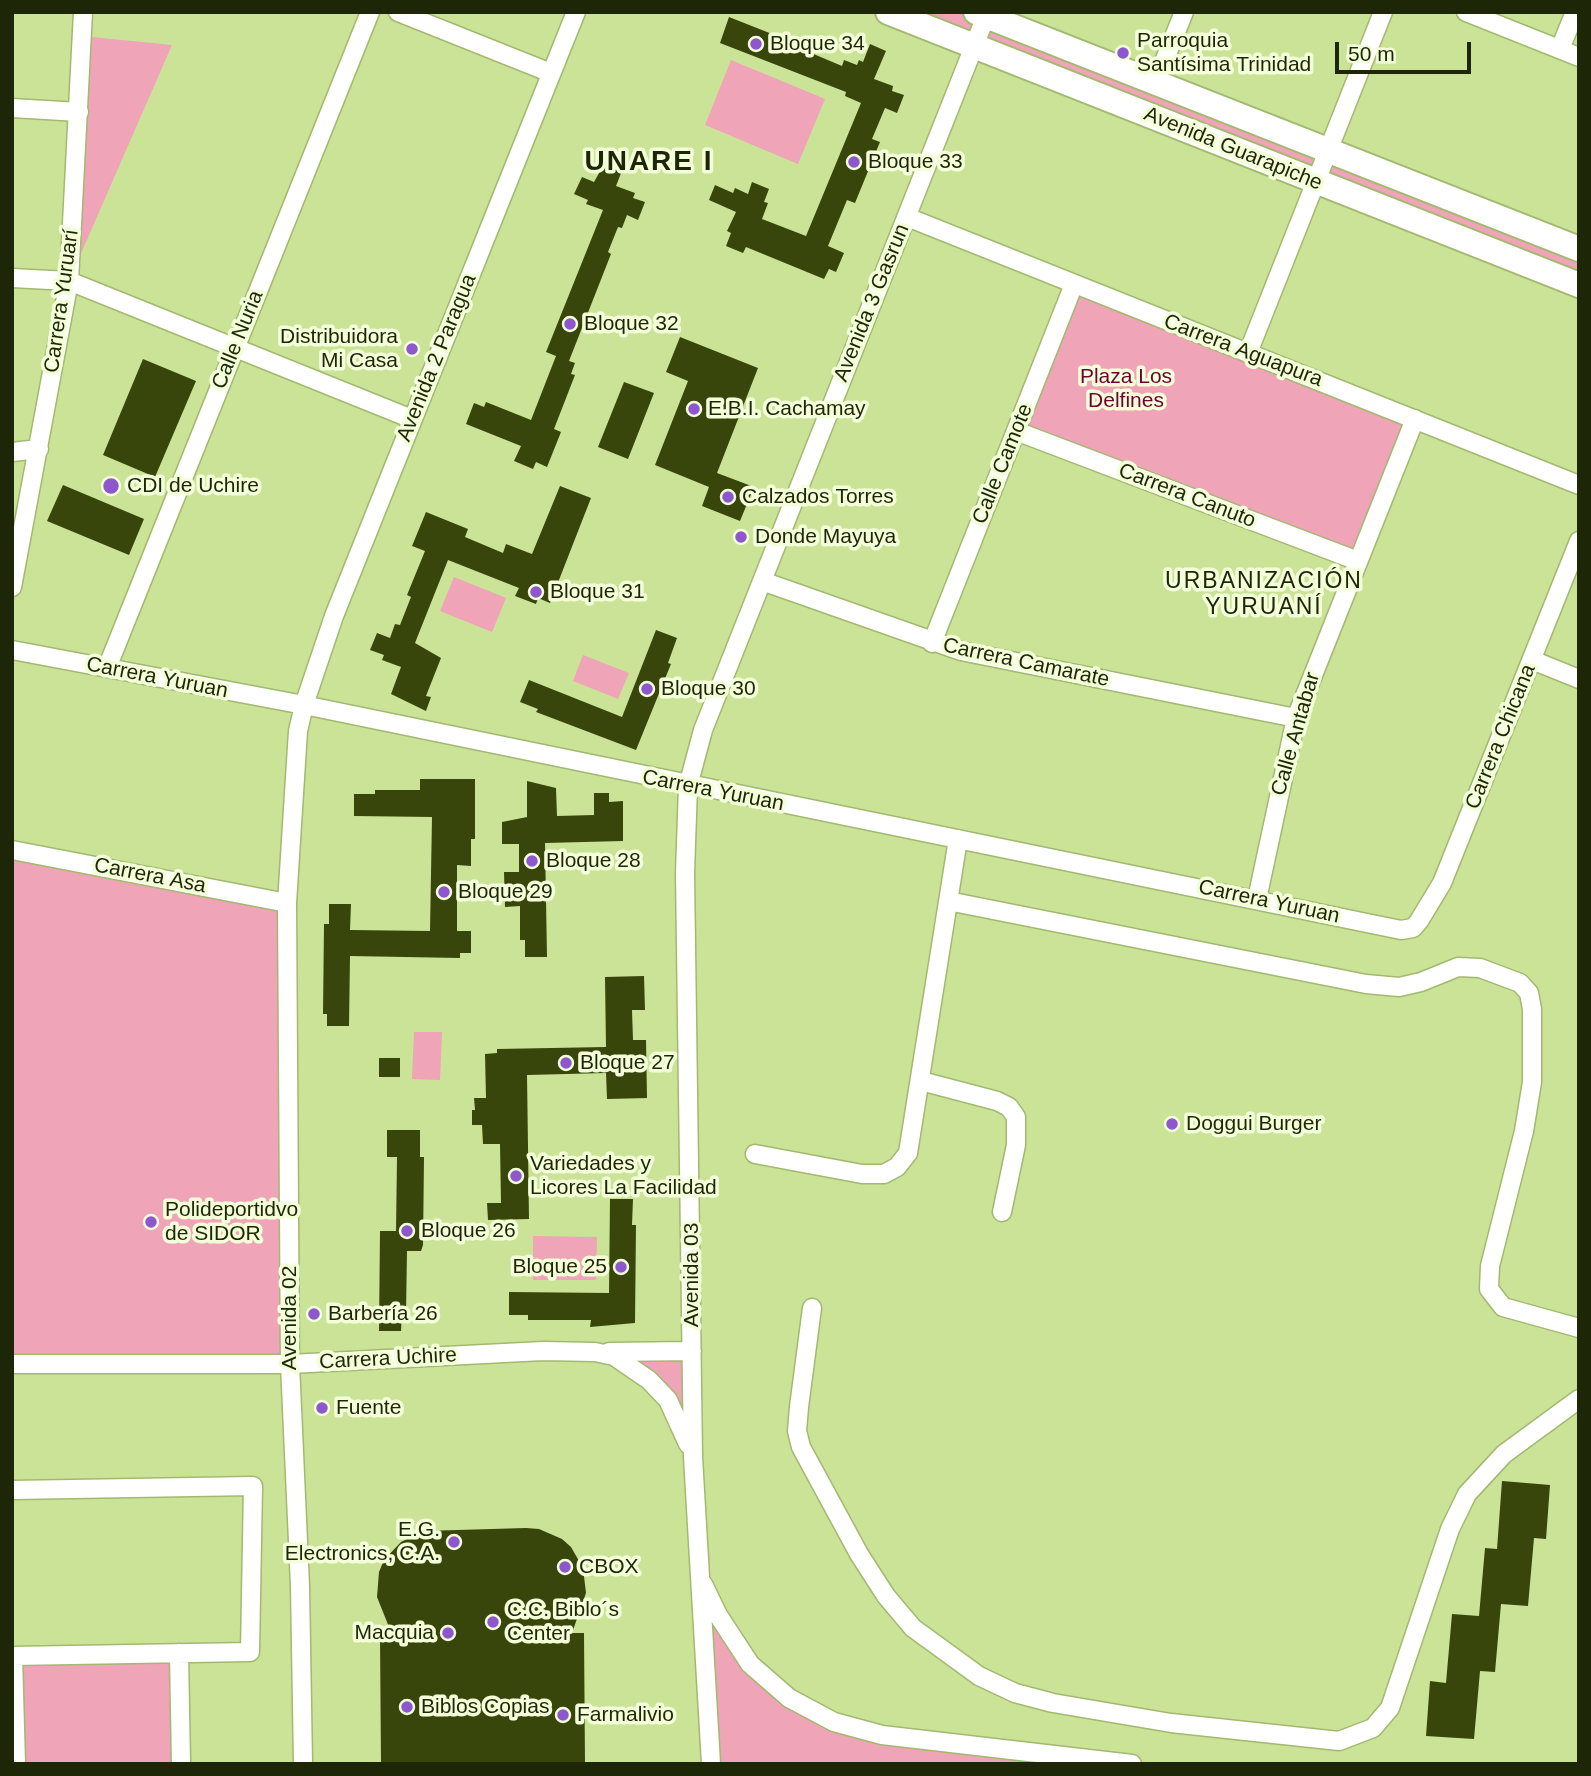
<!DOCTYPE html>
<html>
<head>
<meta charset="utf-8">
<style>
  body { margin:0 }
  #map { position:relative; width:1591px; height:1776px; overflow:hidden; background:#cbe397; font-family:Helvetica,sans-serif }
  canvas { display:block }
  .frame { position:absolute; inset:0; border:14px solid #1e2608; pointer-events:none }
  .scale { position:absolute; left:1335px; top:42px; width:136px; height:32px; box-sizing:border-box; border:4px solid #1e2608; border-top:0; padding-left:9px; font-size:21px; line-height:24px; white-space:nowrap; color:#1e2608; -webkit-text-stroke:5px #f2ffd9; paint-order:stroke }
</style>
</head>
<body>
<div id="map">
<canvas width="1591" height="1776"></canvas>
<div class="frame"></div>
<div class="scale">50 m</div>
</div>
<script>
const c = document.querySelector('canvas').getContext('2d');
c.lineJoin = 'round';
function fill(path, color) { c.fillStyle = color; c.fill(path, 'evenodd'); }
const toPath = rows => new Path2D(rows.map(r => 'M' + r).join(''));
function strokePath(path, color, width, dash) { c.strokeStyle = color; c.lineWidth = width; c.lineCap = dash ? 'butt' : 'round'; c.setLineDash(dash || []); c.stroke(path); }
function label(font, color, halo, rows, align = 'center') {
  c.font = font + ' Helvetica,sans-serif'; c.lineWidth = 7; c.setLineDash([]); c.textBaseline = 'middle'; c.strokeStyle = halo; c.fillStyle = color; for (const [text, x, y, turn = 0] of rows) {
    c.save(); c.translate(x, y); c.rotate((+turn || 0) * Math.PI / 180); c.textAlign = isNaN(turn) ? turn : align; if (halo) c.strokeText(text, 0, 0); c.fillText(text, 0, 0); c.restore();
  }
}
fill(toPath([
  [888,12,976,12,1579,249,1579,285],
  [82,36,172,45,69,281],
  [731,60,825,99,798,164,705,125],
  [1074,284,1415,419,1358,561,1016,431],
  [454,577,506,598,492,632,440,611],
  [583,655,629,673,618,699,573,681],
  [12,850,287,903,292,1361,12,1364],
  [414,1032,442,1032,440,1080,412,1079],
  [533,1236,597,1237,596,1280,533,1280],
  [692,1351,693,1457,680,1420,614,1356],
  [699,1576,750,1664,834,1722,1132,1764,711,1764],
  [179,1653,181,1764,12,1764,12,1656]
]), '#efa4b7');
fill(toPath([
  [729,17,805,47,804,50,842,66,844,60,857,65,859,60,863,62,870,44,886,51,874,79,893,86,892,91,904,95,897,113,885,108,872,139,880,142,855,203,847,200,828,246,844,253,836,272,829,269,824,279,746,247,743,253,726,246,731,233,727,231,736,212,709,200,715,185,733,193,735,188,748,194,752,182,769,189,764,202,768,203,762,219,806,236,861,103,845,96,846,92,720,43],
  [611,152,627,158,616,186,635,193,633,198,645,202,638,220,627,215,622,228,618,227,608,252,611,254,569,361,575,363,571,374,575,375,554,429,561,432,547,467,536,462,533,469,514,461,521,446,466,424,474,403,484,407,486,402,531,420,556,356,546,352,603,210,586,204,588,200,574,194,582,177,594,182],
  [680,337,758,368,717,473,754,487,740,521,702,506,709,487,655,465,688,381,666,372],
  [143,359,196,381,155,477,103,455],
  [624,382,654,393,628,459,598,447],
  [63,485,144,519,129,555,47,521],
  [560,486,591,498,550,603,538,598,536,604,515,596,519,588,448,560,415,643,441,658,426,696,431,697,426,711,391,694,401,667,382,660,384,655,370,650,377,633,390,638,395,624,400,625,411,597,407,595,425,551,412,546,426,512,468,529,465,537,503,553,506,544,532,554],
  [656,630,677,638,668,663,671,664,636,750,536,712,538,709,520,702,529,680,622,717],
  [420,779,475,779,475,839,471,839,471,866,457,865,457,931,471,931,471,953,460,953,460,958,350,956,349,1026,327,1026,327,1014,323,1014,324,924,329,924,329,904,351,904,350,930,430,931,432,817,354,816,354,794,375,794,375,790,420,790],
  [527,781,556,788,557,816,594,815,594,793,609,793,609,802,623,801,623,841,545,843,547,957,525,957,525,940,520,940,520,906,505,907,504,872,519,872,519,844,502,844,502,822,527,817],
  [644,976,645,1010,632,1010,633,1040,646,1040,647,1098,607,1099,606,1073,527,1075,529,1219,488,1220,487,1203,501,1203,500,1144,483,1144,482,1125,472,1125,472,1110,475,1110,474,1098,486,1098,485,1054,497,1053,497,1049,606,1047,605,977],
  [379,1058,400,1058,400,1077,379,1077],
  [387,1130,420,1130,420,1157,424,1157,423,1245,421,1251,407,1251,406,1313,402,1312,401,1331,379,1331,380,1231,396,1231,397,1157,387,1157],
  [610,1199,633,1199,632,1225,636,1225,635,1323,590,1327,591,1320,528,1320,528,1315,509,1315,509,1292,609,1293],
  [1502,1481,1550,1485,1546,1539,1534,1538,1528,1606,1501,1604,1495,1672,1480,1671,1474,1739,1426,1736,1430,1681,1446,1683,1452,1614,1479,1616,1485,1548,1497,1549],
  [526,1528,539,1529,562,1539,571,1547,583,1568,586,1593,572,1633,584,1633,585,1764,381,1764,380,1637,393,1637,377,1597,379,1572,384,1560,401,1542,423,1531]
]), '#38460c');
const street = toPath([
  [398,12,551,73],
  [1466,12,1579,57],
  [1560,49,1575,12],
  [1155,84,1184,12],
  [12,108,79,112],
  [907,217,1579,485],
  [12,278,69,281,412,419],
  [1248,353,1383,12],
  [1016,431,1358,561],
  [12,452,39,449],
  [762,581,961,651,1296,718],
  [12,587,69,281,83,12],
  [932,643,1074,284],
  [12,650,304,705,1401,930,1413,928,1419,921,1442,883,1579,541],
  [1532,660,1579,679],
  [107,668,370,12],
  [12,850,287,903],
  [1257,899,1296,718,1415,419],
  [948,901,1366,984,1399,987,1421,982,1458,967,1480,968,1520,983,1529,993,1532,1009,1532,1082,1524,1131,1490,1266,1489,1289,1503,1307,1579,1328],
  [921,1081,997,1101,1009,1107,1016,1117,1016,1145,1002,1212],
  [755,1154,862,1174,884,1174,897,1167,908,1153,958,839],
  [812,1308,799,1407,797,1431,801,1447,859,1554,886,1596,913,1628,979,1676,1015,1693,1053,1703,1171,1723,1339,1741,1373,1728,1390,1708,1450,1529,1467,1494,1504,1454,1579,1399],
  [609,1352,692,1351],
  [12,1364,290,1364,543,1351,595,1352,614,1356,649,1380,668,1400,688,1444],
  [12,1490,253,1486,250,1652,12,1656],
  [703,1584,718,1615,750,1664,789,1698,834,1722,882,1735,1132,1764],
  [179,1653,181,1764],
  [13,1656,16,1764],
  [303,1764,300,1586,290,1364,287,903,298,731,304,705,334,616,576,12],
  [711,1764,693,1457,685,873,688,786,703,730,986,16]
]);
const secondary = toPath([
  [888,12,1579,285],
  [976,12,1579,249]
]);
strokePath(street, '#a2b96f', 21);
strokePath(secondary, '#a2b96f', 28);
strokePath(street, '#fff', 18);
strokePath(secondary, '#fff', 24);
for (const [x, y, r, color] of [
  [756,44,7,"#8f57ce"],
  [1123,53,7,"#8f57ce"],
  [854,162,7,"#8f57ce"],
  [570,324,7,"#8f57ce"],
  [412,349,7,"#8f57ce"],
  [694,409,7,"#8f57ce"],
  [111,486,9,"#8f57ce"],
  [728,497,7,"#8f57ce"],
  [741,537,7,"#8f57ce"],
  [536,592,7,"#8f57ce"],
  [647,689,7,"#8f57ce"],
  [532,861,7,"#8f57ce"],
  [444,892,7,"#8f57ce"],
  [566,1063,7,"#8f57ce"],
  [1172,1124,7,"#8f57ce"],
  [516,1176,7,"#8f57ce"],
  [151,1222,7,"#8f57ce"],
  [407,1231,7,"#8f57ce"],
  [621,1267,7,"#8f57ce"],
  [314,1314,7,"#8f57ce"],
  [322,1408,7,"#8f57ce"],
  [454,1542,7,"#8f57ce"],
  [565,1567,7,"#8f57ce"],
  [493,1622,7,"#8f57ce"],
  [448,1633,7,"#8f57ce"],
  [407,1707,7,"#8f57ce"],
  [563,1715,7,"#8f57ce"]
]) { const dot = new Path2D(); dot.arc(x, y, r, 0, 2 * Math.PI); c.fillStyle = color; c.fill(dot); strokePath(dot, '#f2ffd9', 2.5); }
label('21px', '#1e2608', '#f2ffd9', [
  ["Parroquia",1137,41],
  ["Santísima Trinidad",1137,65],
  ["Bloque 34",770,44],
  ["Bloque 33",868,162],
  ["Bloque 32",584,324],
  ["Distribuidora",398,337,"right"],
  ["Mi Casa",398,361,"right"],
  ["E.B.I. Cachamay",708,409],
  ["CDI de Uchire",127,486],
  ["Calzados Torres",742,497],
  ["Donde Mayuya",755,537],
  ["Bloque 31",550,592],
  ["Bloque 30",661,689],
  ["Bloque 28",546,861],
  ["Bloque 29",458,892],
  ["Bloque 27",580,1063],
  ["Doggui Burger",1186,1124],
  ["Variedades y",530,1164],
  ["Licores La Facilidad",530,1188],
  ["Polideportidvo",165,1210],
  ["de SIDOR",165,1234],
  ["Bloque 26",421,1231],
  ["Bloque 25",607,1267,"right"],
  ["Barbería 26",328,1314],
  ["Fuente",336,1408],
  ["E.G.",440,1530,"right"],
  ["Electronics, C.A.",440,1554,"right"],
  ["CBOX",579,1567],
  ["C.C. Biblo´s",507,1610],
  ["Center",507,1634],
  ["Macquia",434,1633,"right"],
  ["Biblos Copias",421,1707],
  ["Farmalivio",577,1715]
], 'left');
label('21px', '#1e2608', '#f2ffd9', [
  ["Avenida Guarapiche",1233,149,22],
  ["Carrera Yuruarí",62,301,-82],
  ["Avenida 3 Gasrun",872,303,-68],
  ["Calle Nuria",238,340,-68],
  ["Carrera Aguapura",1243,351,21],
  ["Avenida 2 Paragua",437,358,-68],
  ["Calle Camote",1003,464,-68],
  ["Carrera Canuto",1187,496,21],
  ["Carrera Camarate",1026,663,12],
  ["Carrera Yuruan",157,678,11],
  ["Calle Antabar",1296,734,-74],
  ["Carrera Chicana",1501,737,-68],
  ["Carrera Yuruan",713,791,11],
  ["Carrera Asa",150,876,11],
  ["Carrera Yuruan",1269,902,12],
  ["Avenida 03",692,1275,-90],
  ["Avenida 02",290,1318,-90],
  ["Carrera Uchire",388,1359,-3]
]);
label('21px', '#700033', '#f2ffd9', [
  ["Plaza Los",1126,377],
  ["Delfines",1126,401]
]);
c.letterSpacing = '2px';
label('23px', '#1e2608', '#f2ffd9', [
  ["URBANIZACIÓN",1264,582],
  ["YURUANÍ",1264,608]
]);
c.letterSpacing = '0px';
c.letterSpacing = '2px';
label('bold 28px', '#1e2608', '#f2ffd9', [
  ["UNARE I",649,162]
]);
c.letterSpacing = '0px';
</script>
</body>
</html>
